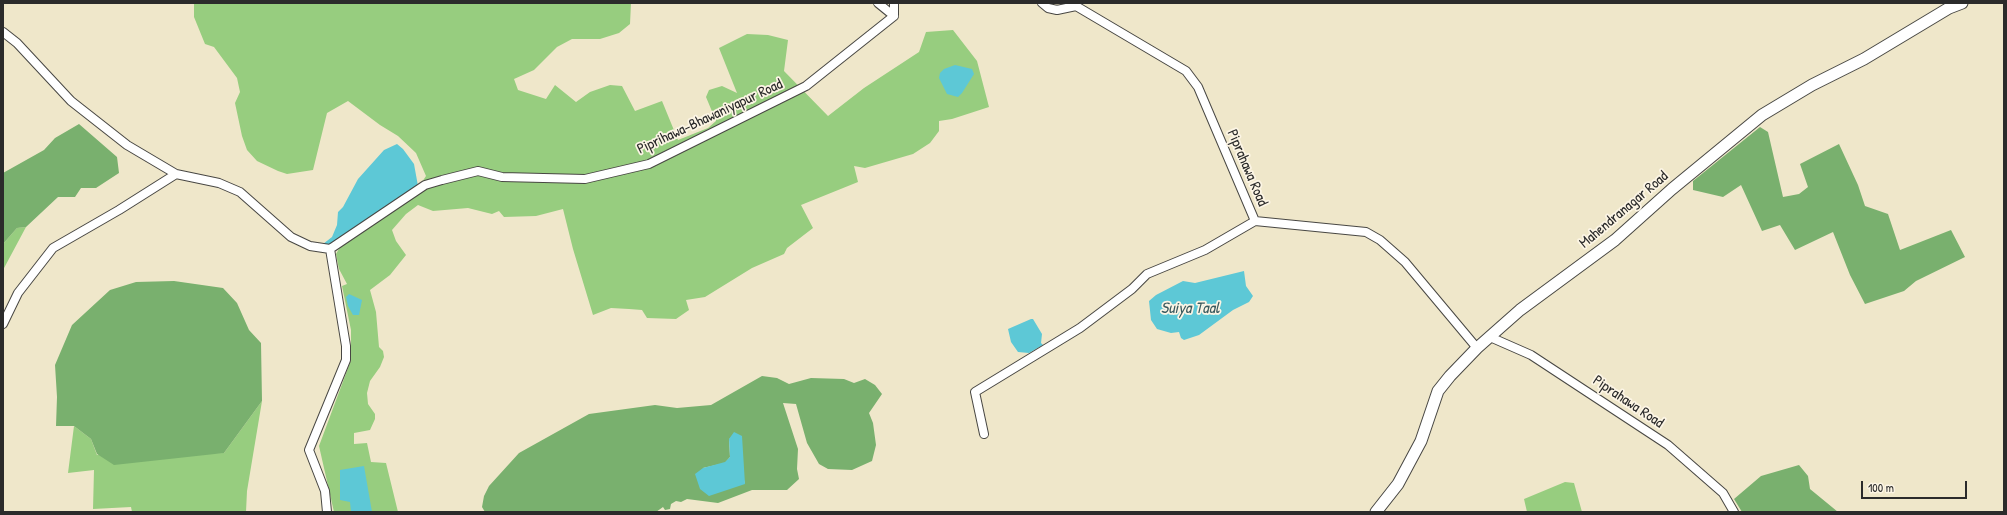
<!DOCTYPE html>
<html>
<head>
<meta charset="utf-8">
<style>
  body { margin:0 }
  #map { position:relative; width:2007px; height:515px; overflow:hidden; background:#efe7ca; font-family:"Patrick Hand",sans-serif }
  canvas { display:block }
  .frame { position:absolute; inset:0; border:4px solid #2b2b2b; pointer-events:none }
  .scale { position:absolute; left:1861px; top:481px; width:106px; height:18px; box-sizing:border-box; border:2px solid #2b2b2b; border-top:0; padding-left:5px; font-size:12px; line-height:14px; white-space:nowrap; color:#2b2b2b; -webkit-text-stroke:3px #fcf5e5; paint-order:stroke }
</style>
</head>
<body>
<div id="map">
<canvas width="2007" height="515"></canvas>
<div class="frame"></div>
<div class="scale">100 m</div>
</div>
<script>
const c = document.querySelector('canvas').getContext('2d');
c.lineJoin = 'round';
function fill(path, color) { c.fillStyle = color; c.fill(path, 'evenodd'); }
const toPath = rows => new Path2D(rows.map(r => 'M' + r).join(''));
function strokePath(path, color, width, dash) { c.strokeStyle = color; c.lineWidth = width; c.lineCap = dash ? 'butt' : 'round'; c.setLineDash(dash || []); c.stroke(path); }
function label(font, color, halo, rows, align = 'center') {
  c.font = font + ' "Patrick Hand",sans-serif'; c.lineWidth = 3.5; c.setLineDash([]); c.textBaseline = 'middle'; c.strokeStyle = halo; c.fillStyle = color; for (const [text, x, y, turn = 0] of rows) {
    c.save(); c.translate(x, y); c.rotate((+turn || 0) * Math.PI / 180); c.textAlign = isNaN(turn) ? turn : align; if (halo) c.strokeText(text, 0, 0); c.fillText(text, 0, 0); c.restore();
  }
}
fill(toPath([
  [194,3,631,3,630,24,619,33,600,39,572,39,557,47,534,70,514,79,518,90,546,99,555,85,576,102,590,92,610,85,622,86,635,111,662,101,678,140,708,128,716,121,706,97,709,90,722,86,737,93,719,48,747,34,768,35,788,40,784,71,828,116,864,88,919,52,926,32,953,30,977,61,989,107,952,119,939,121,939,131,930,143,913,154,865,168,854,166,858,182,801,205,813,228,787,248,784,254,752,268,705,297,686,300,689,310,676,319,647,318,642,310,629,309,611,308,593,315,573,249,563,209,536,216,504,217,499,211,492,214,468,208,433,211,418,205,406,214,392,230,396,241,406,255,390,275,370,290,376,312,379,347,383,351,384,357,380,367,370,381,367,393,368,404,375,414,375,419,370,430,354,433,354,444,367,443,371,462,386,463,398,512,334,512,319,446,351,360,351,330,342,286,347,284,339,269,336,254,344,240,416,191,426,176,416,153,398,136,380,125,348,101,327,113,313,170,287,174,278,171,257,161,247,150,242,136,235,103,240,92,237,78,214,47,205,44,194,17],
  [26,227,3,270,3,244,17,228],
  [262,401,247,491,246,512,132,512,131,507,93,509,94,470,68,473,74,426,91,439,97,455,224,453],
  [1565,482,1574,483,1582,512,1527,512,1524,499]
]), '#97cd7f');
fill(toPath([
  [79,124,117,157,119,173,96,188,81,188,75,197,58,197,26,227,17,228,3,244,3,173,44,150,55,138],
  [1760,127,1768,132,1783,197,1799,194,1808,187,1800,164,1839,144,1858,185,1865,206,1888,214,1900,250,1951,230,1965,257,1916,281,1904,291,1865,304,1850,275,1833,232,1795,250,1780,225,1762,231,1741,185,1723,197,1693,190,1693,181],
  [174,281,223,288,237,303,249,330,261,343,262,401,224,453,114,465,97,454,91,439,74,426,56,426,57,397,55,365,72,325,110,290,136,282],
  [762,376,777,378,789,384,811,378,844,379,854,383,865,379,875,385,882,394,869,413,873,423,876,445,872,461,852,470,828,469,819,464,807,443,796,404,783,403,798,449,797,469,799,479,787,490,752,490,718,503,687,499,681,502,676,501,671,504,670,509,665,510,663,507,656,512,485,512,482,507,484,496,489,486,519,453,589,414,655,405,677,408,711,405],
  [729,438,745,483,703,468,725,463,730,457],
  [1799,465,1808,476,1810,489,1838,512,1742,512,1734,499,1761,476]
]), '#79b06e');
fill(toPath([
  [955,65,972,69,974,74,962,93,958,97,947,94,939,78,940,73,944,69],
  [397,144,403,149,414,164,418,186,333,244,323,244,332,237,337,225,338,212,343,207,358,179,384,150],
  [1244,271,1246,286,1253,296,1249,302,1233,310,1199,335,1184,340,1181,338,1179,332,1171,333,1157,329,1151,320,1149,301,1156,295,1183,281,1195,283],
  [349,294,362,300,359,315,353,315,348,306,346,297],
  [1031,319,1033,319,1042,334,1041,343,1043,345,1029,353,1018,352,1011,342,1008,329],
  [734,432,742,436,745,484,709,496,700,489,695,474,703,468,725,462,730,457,729,439],
  [364,466,372,512,351,512,350,502,340,500,340,470]
]), '#5dc8d6');
const minor = toPath([
  [878,3,894,16],
  [1042,3,1048,8,1057,10,1076,6,1186,71,1198,87,1255,221,1366,232,1380,240,1405,262,1477,348],
  [894,16,894,3],
  [3,32,17,43,71,101,127,145,176,174,219,183,240,192,291,237,310,246,330,249],
  [3,324,18,293,53,248,119,210,176,174],
  [1490,337,1531,355,1668,445,1723,493,1734,512],
  [984,434,975,392,1080,328,1132,289,1147,274,1205,250,1255,221],
  [327,512,325,491,309,450,346,360,346,346,330,249,425,185,442,180,478,171,502,177,585,179,649,164,806,86,894,16]
]);
const tertiary = toPath([
  [1376,512,1398,484,1421,441,1438,391,1450,376,1477,348,1520,310,1615,240,1672,189,1762,115,1812,85,1864,59,1949,8,1962,3]
]);
strokePath(minor, '#484743', 10);
strokePath(tertiary, '#484743', 13);
strokePath(minor, '#fff', 8);
strokePath(tertiary, '#fff', 11);
label('15px', '#2b2b2b', '#fcf5e5', [
  ["Piprihawa-Bhawaniyapur Road",710,117,-25],
  ["Piprahawa Road",1247,168,67],
  ["Mahendranagar Road",1624,210,-40],
  ["Piprahawa Road",1628,402,34]
]);
label('italic 16px', '#3a5a5e', '#fcf5e5', [
  ["Suiya Taal",1190,309]
]);
</script>
</body>
</html>
